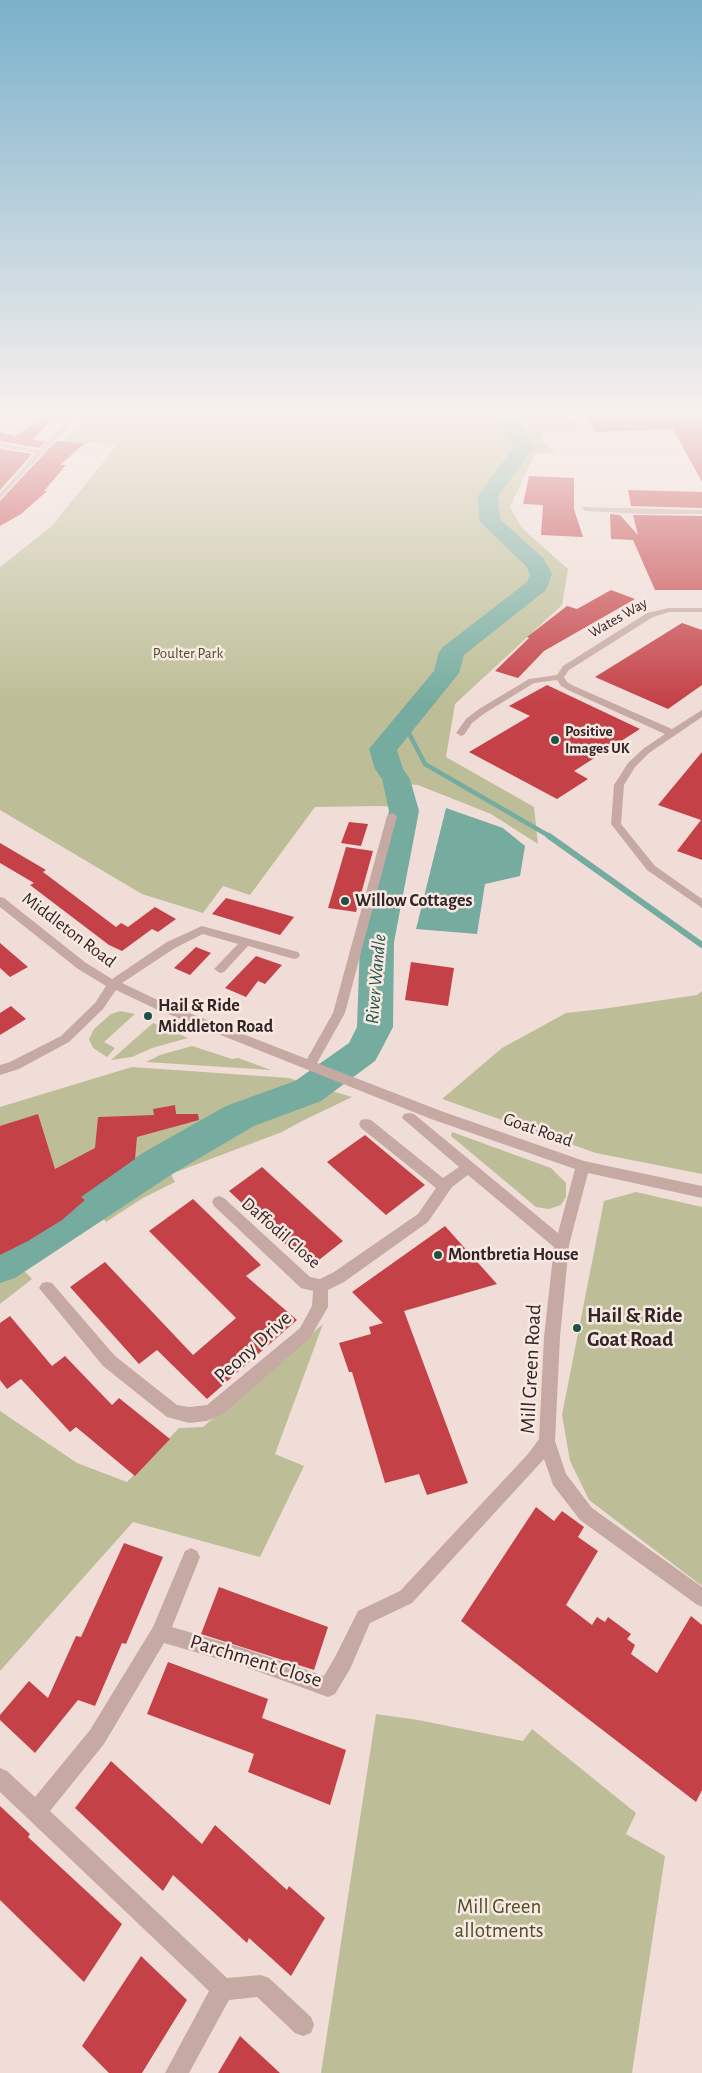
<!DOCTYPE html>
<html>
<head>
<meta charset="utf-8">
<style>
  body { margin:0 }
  canvas { display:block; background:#f0ddd7 }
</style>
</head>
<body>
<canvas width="702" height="2073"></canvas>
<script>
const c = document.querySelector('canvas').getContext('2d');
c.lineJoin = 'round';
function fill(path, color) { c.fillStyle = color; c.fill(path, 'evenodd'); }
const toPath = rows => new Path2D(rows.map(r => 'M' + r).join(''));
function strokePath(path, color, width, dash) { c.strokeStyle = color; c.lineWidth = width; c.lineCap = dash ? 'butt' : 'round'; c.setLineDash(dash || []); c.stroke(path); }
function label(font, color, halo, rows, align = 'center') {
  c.font = font + ' "Alegreya Sans",sans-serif'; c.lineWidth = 5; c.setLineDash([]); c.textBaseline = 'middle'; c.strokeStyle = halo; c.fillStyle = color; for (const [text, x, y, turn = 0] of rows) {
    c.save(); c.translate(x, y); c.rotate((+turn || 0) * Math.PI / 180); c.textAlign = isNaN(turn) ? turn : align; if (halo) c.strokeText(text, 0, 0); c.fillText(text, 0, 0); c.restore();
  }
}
fill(toPath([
  [0,413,71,413,60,425,34,423,0,415],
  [89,413,565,413,583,431,542,433,543,443,556,452,535,454,510,507,522,528,568,569,562,605,455,704,446,757,534,807,538,844,491,814,418,785,406,784,419,809,381,806,315,807,250,895,223,886,203,913,142,894,0,810,0,567,52,526,117,445,64,441],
  [702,991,702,1174,596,1153,442,1099,502,1048,566,1013,602,1009,697,995],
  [120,1011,135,1014,104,1042,115,1048,107,1057,93,1048,89,1039,94,1029,111,1014],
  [153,1023,188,1038,152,1048,132,1057,111,1060],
  [192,1046,232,1059,238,1058,271,1070,146,1062,160,1055],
  [132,1067,289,1078,352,1097,302,1121,282,1132,171,1174,175,1182,143,1198,106,1222,102,1217,89,1223,82,1216,68,1226,62,1221,17,1246,20,1254,14,1260,32,1279,0,1304,0,1107],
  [452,1132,551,1168,566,1183,566,1197,561,1205,549,1209,536,1207,451,1136],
  [636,1192,702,1207,702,1586,589,1500,570,1461,562,1415,604,1201],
  [323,1324,275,1454,304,1466,260,1557,133,1522,0,1671,0,1411,77,1463,127,1482,179,1428,203,1427],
  [376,1714,418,1720,523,1741,532,1729,636,1813,626,1834,665,1856,632,2073,321,2073]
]), '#bdbe97');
fill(toPath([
  [446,808,503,828,525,846,520,876,485,884,477,934,416,929]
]), '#76ac9f');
strokePath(toPath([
  [404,724,425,764,551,837]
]), '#76ac9f', 4.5);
strokePath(toPath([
  [549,836,702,945]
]), '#76ac9f', 6);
fill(toPath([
  [494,413,512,413,534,447,498,496,500,519,543,558,552,574,546,590,464,655,459,673,455,678,397,750,403,769,410,779,419,811,394,942,393,1027,380,1052,375,1061,321,1101,254,1126,174,1173,15,1278,0,1283,0,1243,146,1151,226,1106,295,1081,349,1043,357,1027,360,942,389,811,382,779,375,769,369,749,434,671,439,652,443,647,527,582,530,574,526,566,479,521,478,496,514,447,494,413]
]), '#76ac9f');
fill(toPath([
  [583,413,702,413,702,482,673,429,595,432],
  [47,415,52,420,32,440,46,441,39,448,0,441,0,432,15,436],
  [56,441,85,443,60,465,66,465,44,491,47,491,21,514,0,526,0,501],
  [0,449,32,454,0,490],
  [529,476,574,478,574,509,583,537,541,535,543,505,523,504],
  [628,490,702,492,702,508,631,506],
  [610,514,620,515,638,535,633,515,702,516,702,590,655,590,633,540,611,539],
  [611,590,635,599,544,651,518,678,495,671,529,638,527,637,567,606,577,609],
  [682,623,702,630,702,685,668,709,595,677],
  [547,685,640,729,574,771,588,779,557,799,469,752,530,716,509,706],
  [702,752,702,860,677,851,701,820,658,805],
  [349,822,368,824,361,846,341,843],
  [0,843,46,870,43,872,116,927,121,923,128,927,155,907,176,919,158,932,152,929,122,951,109,945,30,885,34,883,0,863],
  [346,847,373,851,356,912,328,908],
  [226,898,266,909,294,917,280,935,212,914],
  [0,943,28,967,10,977,0,968],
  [196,947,211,953,190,975,174,968],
  [256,956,282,965,265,984,258,981,246,997,225,988],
  [411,962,454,968,448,1006,405,1000],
  [11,1006,26,1019,0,1035,0,1013],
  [175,1105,176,1114,198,1114,199,1120,137,1137,135,1159,81,1197,85,1200,62,1220,28,1241,0,1255,0,1126,38,1114,55,1169,95,1148,98,1117,154,1115,153,1109],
  [365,1135,425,1185,386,1215,327,1162],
  [262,1167,343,1241,310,1267,229,1191],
  [193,1199,261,1265,246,1276,297,1320,207,1399,157,1350,139,1364,70,1287,105,1262,193,1355,236,1318,149,1231],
  [445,1226,497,1284,404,1311,468,1483,427,1495,419,1474,385,1483,352,1372,349,1372,339,1343,371,1334,369,1327,383,1323,352,1292],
  [10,1316,52,1366,65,1356,112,1405,119,1398,170,1439,135,1476,76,1427,70,1432,21,1379,7,1389,0,1380,0,1323],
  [536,1507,554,1521,562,1511,584,1527,578,1537,598,1551,566,1605,592,1625,597,1617,605,1622,608,1617,631,1634,627,1639,635,1645,631,1654,657,1673,691,1616,702,1625,702,1790,696,1802,461,1621],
  [124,1543,163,1557,126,1644,122,1643,95,1706,78,1700,35,1753,0,1720,0,1715,29,1681,48,1698,76,1636,81,1637],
  [219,1587,328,1627,314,1670,201,1634],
  [168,1662,268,1699,262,1718,346,1750,330,1805,248,1772,254,1754,147,1714],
  [111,1761,202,1844,215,1825,287,1890,289,1886,325,1918,291,1976,249,1938,247,1943,173,1875,163,1891,75,1808],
  [0,1806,30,1834,28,1837,122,1924,84,1982,0,1900],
  [141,1956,187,2000,142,2073,109,2073,82,2046],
  [240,2036,280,2073,218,2073]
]), '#c44147');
fill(toPath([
  [74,413,80,413,0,499,0,493,36,453,0,447,0,443,40,450,74,413],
  [583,507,702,510,702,514,642,514,586,511,582,509,583,507],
  [669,608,702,608,702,612,669,612,653,617,569,670,564,677,567,682,574,686,672,729,702,710,702,717,649,753,635,767,624,785,621,824,655,866,702,899,702,908,647,870,611,824,614,785,628,763,643,749,665,734,568,690,561,686,557,680,534,683,485,713,472,723,464,735,461,736,456,733,466,719,479,709,529,679,557,675,563,666,647,613,669,608],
  [392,813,397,816,345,1013,317,1063,441,1111,584,1161,702,1186,702,1198,588,1173,569,1245,560,1337,555,1441,566,1474,592,1508,702,1587,702,1607,696,1604,580,1520,553,1485,544,1459,412,1603,370,1623,350,1669,335,1694,328,1697,243,1666,164,1643,104,1744,50,1811,227,1978,261,1975,269,1978,311,2017,314,2025,311,2033,303,2036,295,2033,257,1997,229,2000,189,2073,165,2073,209,1991,0,1792,0,1768,7,1771,35,1797,90,1730,153,1627,185,1551,191,1548,197,1551,200,1557,172,1627,243,1648,324,1676,336,1655,358,1611,400,1591,528,1454,539,1439,544,1337,554,1247,468,1175,452,1187,428,1222,344,1282,328,1290,328,1307,310,1338,223,1414,207,1421,189,1423,167,1417,103,1366,39,1288,42,1283,47,1282,52,1283,115,1356,177,1405,189,1407,207,1405,300,1328,312,1306,313,1291,301,1288,214,1206,212,1202,214,1198,219,1196,224,1198,310,1277,320,1279,334,1272,418,1214,436,1188,361,1128,359,1124,361,1120,366,1119,371,1120,443,1178,459,1167,402,1118,404,1114,409,1113,414,1114,558,1233,575,1169,431,1119,158,1010,116,990,103,1009,69,1042,19,1069,0,1075,0,1065,10,1062,61,1036,95,1003,106,986,78,969,0,907,0,897,4,898,86,963,112,979,167,942,202,926,298,952,300,955,298,958,294,959,248,946,224,972,220,973,214,969,238,944,203,934,175,948,122,983,166,1004,307,1059,333,1013,387,816,392,813]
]), '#c7a9a3');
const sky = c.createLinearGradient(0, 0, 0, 703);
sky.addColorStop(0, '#7ab1cb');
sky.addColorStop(0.59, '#f8f0ed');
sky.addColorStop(1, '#f8f0ed00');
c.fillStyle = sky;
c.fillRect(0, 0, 702, 703);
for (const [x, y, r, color] of [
  [555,740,5,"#1c5346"],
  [345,901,5,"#1c5346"],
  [148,1016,5,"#1c5346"],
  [438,1255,5,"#1c5346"],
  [577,1328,5,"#1c5346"]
]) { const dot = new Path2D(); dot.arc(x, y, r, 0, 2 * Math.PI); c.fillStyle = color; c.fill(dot); strokePath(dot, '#f8e8e2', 2); }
label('15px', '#332525', '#f8e8e2', [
  ["Wates Way",618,618,-30]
]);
label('15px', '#4e5029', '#f8e8e2', [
  ["Poulter Park",188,653]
]);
label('bold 15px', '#332525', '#f8e8e2', [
  ["Positive",565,731],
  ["Images UK",565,748]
], 'left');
label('bold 18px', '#332525', '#f8e8e2', [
  ["Willow Cottages",355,901],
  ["Hail & Ride",158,1006],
  ["Middleton Road",158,1027],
  ["Montbretia House",448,1255]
], 'left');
label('18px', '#332525', '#f8e8e2', [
  ["Middleton Road",69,930,37],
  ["Goat Road",538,1130,19],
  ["Daffodil Close",281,1233,41]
]);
label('italic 19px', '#1c5346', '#f8e8e2', [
  ["River Wandle",376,979,-85]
]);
label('bold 21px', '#332525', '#f8e8e2', [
  ["Hail & Ride",587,1316],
  ["Goat Road",587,1340]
], 'left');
label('21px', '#332525', '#f8e8e2', [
  ["Peony Drive",253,1347,-42],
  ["Mill Green Road",531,1369,-87],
  ["Parchment Close",256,1661,17]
]);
label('21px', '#4e5029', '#f8e8e2', [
  ["Mill Green",499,1907],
  ["allotments",499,1931]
]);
</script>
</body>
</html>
